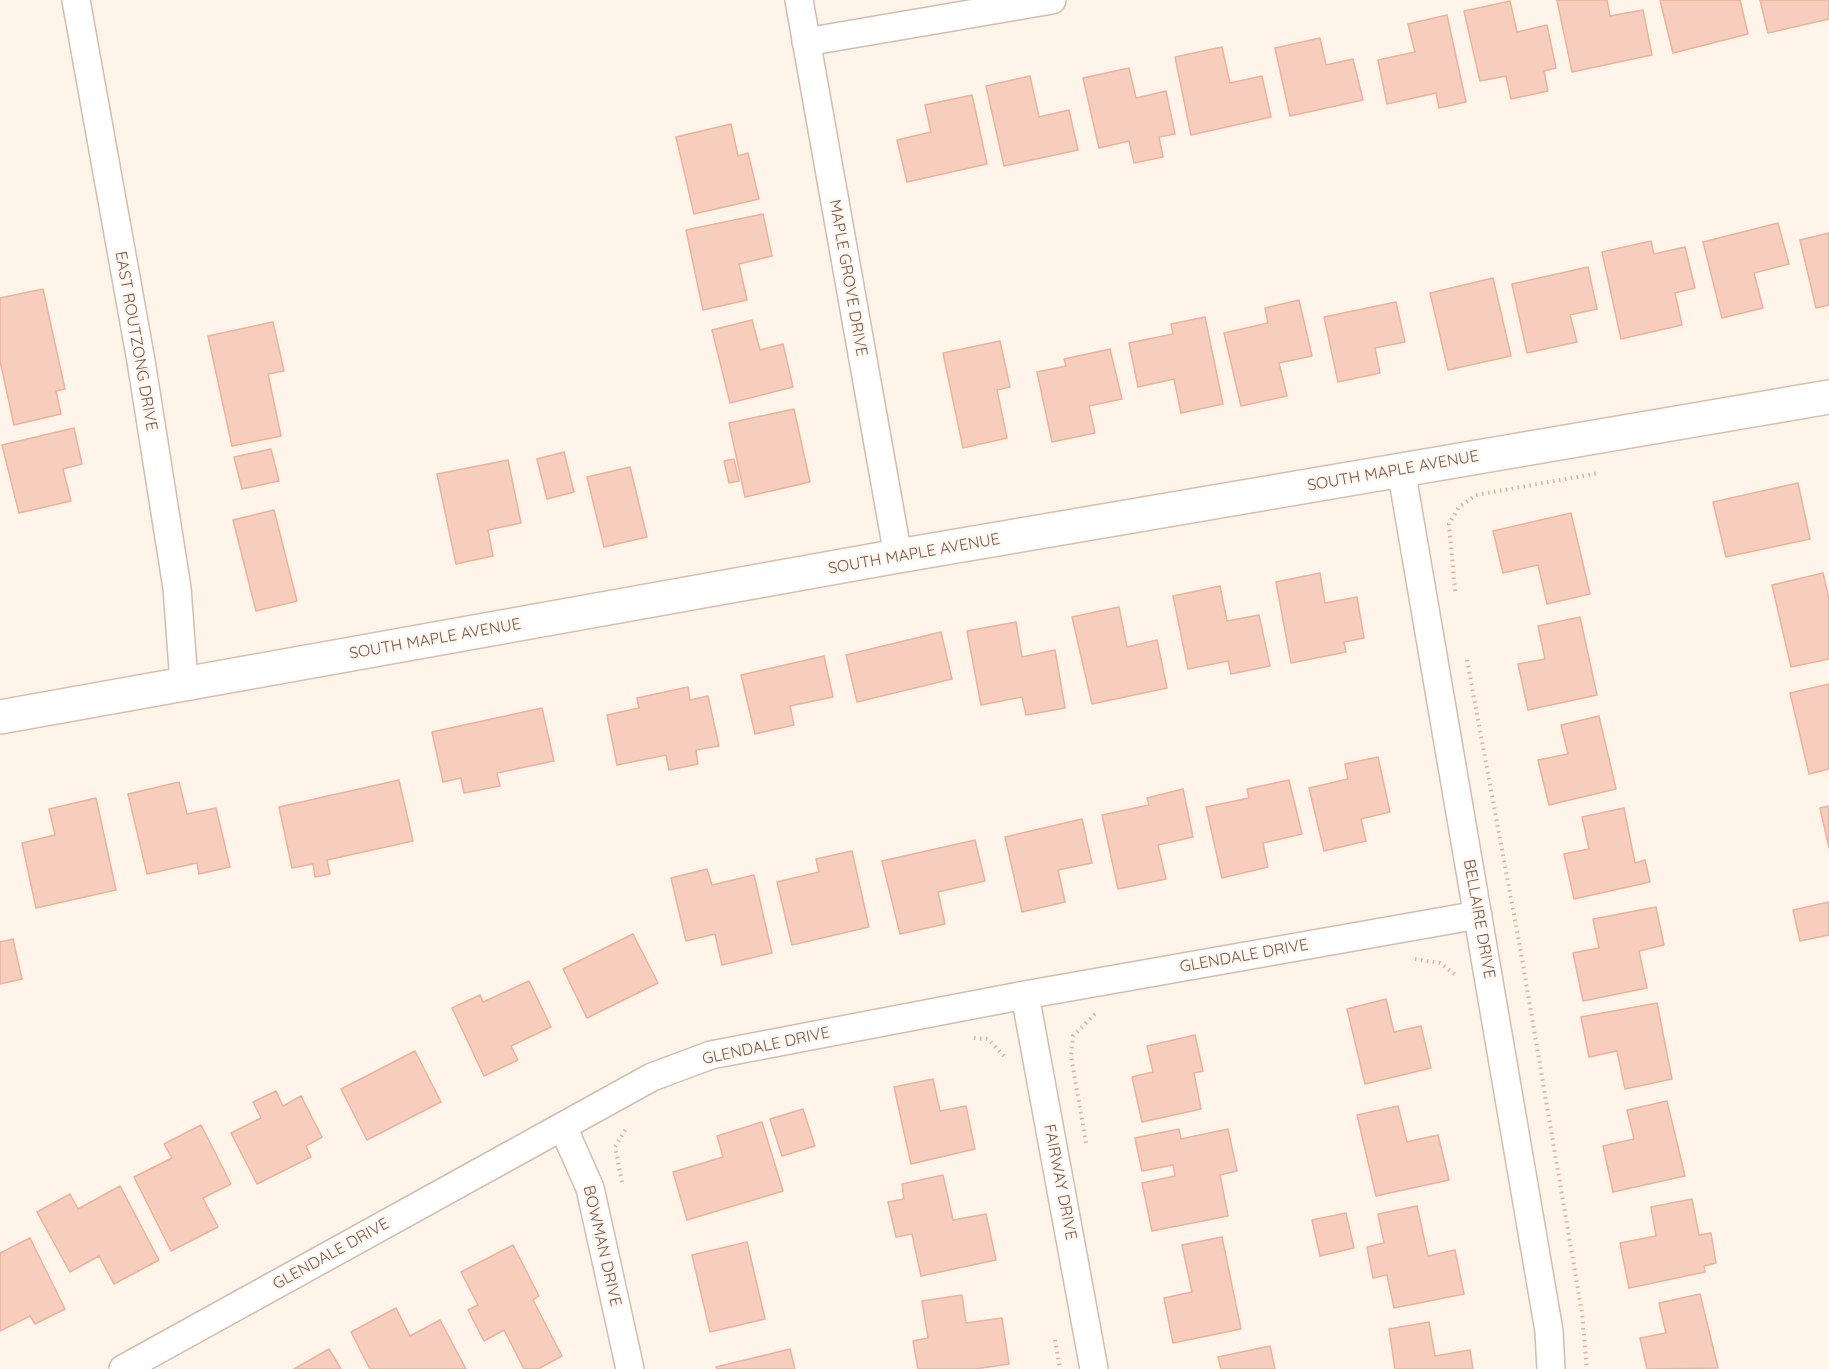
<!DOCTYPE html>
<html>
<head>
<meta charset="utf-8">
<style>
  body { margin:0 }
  canvas { display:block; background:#fef4e9 }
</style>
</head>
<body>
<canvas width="1829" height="1369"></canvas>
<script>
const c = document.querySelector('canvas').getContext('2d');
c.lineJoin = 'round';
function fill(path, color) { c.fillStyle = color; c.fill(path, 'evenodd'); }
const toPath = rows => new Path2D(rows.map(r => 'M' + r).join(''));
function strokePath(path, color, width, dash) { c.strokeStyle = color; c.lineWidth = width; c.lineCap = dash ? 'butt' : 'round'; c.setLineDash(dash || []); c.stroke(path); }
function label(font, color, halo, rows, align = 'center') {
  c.font = font + ' Quicksand,sans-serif'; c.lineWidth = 5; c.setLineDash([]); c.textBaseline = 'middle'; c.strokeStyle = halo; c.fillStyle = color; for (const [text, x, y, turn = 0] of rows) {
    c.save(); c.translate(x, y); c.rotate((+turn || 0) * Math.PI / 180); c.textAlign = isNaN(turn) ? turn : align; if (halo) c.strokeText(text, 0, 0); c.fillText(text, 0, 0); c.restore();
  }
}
const building = toPath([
  [1557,0,1607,0,1610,16,1643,10,1652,55,1572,72,1557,0],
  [1660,0,1740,0,1748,34,1673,53,1660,0],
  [1760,0,1829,0,1829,19,1768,33,1760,0],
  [1510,1,1517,32,1547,25,1556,68,1544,71,1548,91,1511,99,1506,76,1480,81,1464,11,1510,1],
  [1447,15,1466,102,1439,108,1436,93,1387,104,1378,60,1415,52,1408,24,1447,15],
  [1320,38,1326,65,1353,59,1363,100,1290,116,1275,48,1320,38],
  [1222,47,1230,83,1262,76,1271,117,1191,135,1175,57,1222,47],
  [1129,68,1136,98,1166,91,1175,134,1159,137,1163,157,1134,163,1129,141,1099,148,1083,78,1129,68],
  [1030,76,1039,117,1069,110,1078,150,1004,166,986,86,1030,76],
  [972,95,987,164,907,182,897,140,931,132,925,105,972,95],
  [731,124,738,156,748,153,759,199,694,214,676,137,731,124],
  [763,214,772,256,739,264,747,300,703,310,686,230,763,214],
  [1778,223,1789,264,1754,273,1763,308,1722,318,1703,242,1778,223],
  [1829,233,1829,305,1816,308,1800,240,1829,233],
  [1651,241,1654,254,1685,247,1695,288,1675,293,1682,325,1621,339,1602,252,1651,241],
  [1588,267,1597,309,1570,315,1577,342,1527,353,1512,284,1588,267],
  [1493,278,1511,356,1448,370,1430,293,1493,278],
  [43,289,65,389,56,391,61,414,14,425,0,361,0,298,43,289],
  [1299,300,1312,356,1279,363,1287,396,1241,406,1224,333,1268,323,1265,308,1299,300],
  [1396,302,1405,342,1375,348,1380,373,1338,382,1324,317,1396,302],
  [1205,317,1223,404,1181,413,1174,379,1138,387,1129,343,1173,334,1171,324,1205,317],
  [752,320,760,350,783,344,793,387,730,403,712,330,752,320],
  [273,322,284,371,268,374,281,436,232,446,208,336,273,322],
  [1000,341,1010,387,997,390,1007,438,963,448,943,353,1000,341],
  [1110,349,1122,399,1089,406,1095,433,1052,442,1037,372,1066,366,1064,359,1110,349],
  [794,409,810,482,745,497,729,423,794,409],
  [74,428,82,464,63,469,71,501,19,513,2,445,74,428],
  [271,449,279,481,242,489,234,457,271,449],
  [564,452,574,492,547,499,537,459,564,452],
  [734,459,739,481,729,483,724,461,734,459],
  [508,460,521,523,488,530,493,556,456,564,437,474,508,460],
  [630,467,647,537,604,547,587,477,630,467],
  [1798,483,1810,539,1726,557,1713,502,1798,483],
  [274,510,297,601,256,611,233,520,274,510],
  [1571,513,1590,594,1547,604,1538,565,1503,573,1493,531,1571,513],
  [1320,573,1325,603,1357,597,1364,638,1344,642,1346,652,1291,663,1276,582,1320,573],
  [1823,573,1829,599,1829,659,1791,667,1772,585,1823,573],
  [1220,586,1227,621,1259,615,1270,666,1231,674,1228,661,1188,669,1173,596,1220,586],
  [1119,607,1127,647,1157,640,1167,688,1092,704,1072,617,1119,607],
  [1580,617,1597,695,1528,710,1518,664,1545,659,1538,626,1580,617],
  [1016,622,1022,657,1055,650,1065,708,1026,715,1022,697,981,705,967,631,1016,622],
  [941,632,952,679,857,702,846,655,941,632],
  [824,656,833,697,790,706,794,725,755,734,741,675,824,656],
  [1829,684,1829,769,1809,774,1790,693,1829,684],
  [688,687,690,700,708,696,719,746,696,750,698,764,669,770,666,755,617,765,607,715,639,708,637,698,688,687],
  [542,708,554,761,497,773,500,786,464,793,461,778,443,782,432,732,542,708],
  [1599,716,1616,789,1549,805,1538,760,1568,754,1561,725,1599,716],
  [1378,757,1390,812,1361,819,1366,841,1324,851,1309,788,1348,779,1345,764,1378,757],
  [399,780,413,841,327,860,330,874,315,877,313,864,292,868,279,807,399,780],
  [1289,780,1302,834,1263,843,1268,867,1222,878,1206,807,1249,798,1247,789,1289,780],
  [179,782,187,814,216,808,230,867,199,874,197,863,147,874,128,794,179,782],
  [1183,789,1193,837,1158,845,1166,879,1118,889,1102,815,1149,805,1147,798,1183,789],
  [96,798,116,890,36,908,22,843,55,835,49,809,96,798],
  [1829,806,1829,848,1820,808,1829,806],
  [1624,808,1635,863,1645,860,1650,882,1574,899,1564,854,1589,849,1582,817,1624,808],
  [1082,819,1092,863,1058,870,1065,902,1022,912,1005,837,1082,819],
  [975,840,985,881,938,892,945,924,900,934,882,861,975,840],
  [852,851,869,927,792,945,777,882,819,872,816,859,852,851],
  [707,869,712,885,754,875,772,953,722,965,715,934,686,941,671,878,707,869],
  [1829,902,1829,935,1800,941,1793,910,1829,902],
  [1656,907,1664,945,1639,951,1647,988,1583,1001,1573,953,1599,948,1593,919,1656,907],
  [633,934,658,983,587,1018,563,969,633,934],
  [13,939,22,979,0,984,0,942,13,939],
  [529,981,551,1027,511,1046,518,1060,484,1076,452,1008,480,995,483,1002,529,981],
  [1386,999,1394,1032,1421,1026,1431,1068,1365,1084,1347,1009,1386,999],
  [1657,1003,1672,1079,1625,1089,1617,1051,1589,1057,1581,1017,1657,1003],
  [1195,1035,1203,1071,1194,1073,1201,1109,1142,1122,1132,1077,1153,1072,1147,1046,1195,1035],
  [415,1051,441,1102,367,1140,341,1089,415,1051],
  [933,1079,940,1111,966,1106,975,1149,911,1164,894,1087,933,1079],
  [276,1091,283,1106,301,1096,322,1137,306,1146,311,1157,257,1184,231,1133,261,1118,253,1102,276,1091],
  [1667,1101,1685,1176,1613,1192,1603,1146,1634,1139,1627,1110,1667,1101],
  [1398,1106,1407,1142,1438,1135,1449,1180,1376,1196,1357,1115,1398,1106],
  [803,1109,815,1146,782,1156,770,1119,803,1109],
  [762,1122,783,1191,687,1220,673,1172,723,1157,717,1136,762,1122],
  [201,1125,231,1184,203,1198,218,1227,171,1251,134,1177,172,1158,164,1144,201,1125],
  [1179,1129,1181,1139,1228,1129,1237,1171,1220,1175,1228,1216,1152,1231,1142,1183,1175,1176,1173,1165,1142,1171,1135,1138,1179,1129],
  [943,1175,953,1220,986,1214,996,1260,921,1276,912,1234,896,1237,888,1202,904,1199,902,1184,943,1175],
  [120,1186,159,1260,114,1284,99,1256,70,1272,37,1212,70,1194,78,1209,120,1186],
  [1692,1199,1699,1235,1711,1233,1716,1263,1704,1266,1705,1272,1629,1288,1620,1243,1656,1236,1651,1207,1692,1199],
  [1417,1206,1428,1256,1455,1250,1464,1294,1394,1308,1387,1275,1373,1278,1367,1247,1384,1243,1378,1214,1417,1206],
  [1346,1213,1354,1248,1320,1256,1312,1220,1346,1213],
  [1222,1237,1241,1329,1173,1343,1164,1298,1192,1292,1182,1245,1222,1237],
  [30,1238,65,1309,35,1324,30,1316,0,1331,0,1253,30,1238],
  [747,1242,765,1319,710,1332,692,1255,747,1242],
  [513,1245,539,1296,533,1300,562,1356,538,1369,524,1369,504,1330,484,1341,468,1310,478,1305,461,1272,513,1245],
  [1700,1294,1718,1368,1647,1369,1640,1338,1666,1333,1659,1303,1700,1294],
  [962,1295,966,1323,1002,1318,1009,1364,975,1369,918,1369,913,1341,928,1338,922,1301,962,1295],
  [396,1308,410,1336,440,1320,466,1369,370,1369,351,1332,396,1308],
  [1429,1322,1435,1356,1470,1350,1473,1369,1395,1369,1389,1329,1429,1322],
  [1270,1346,1275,1369,1221,1369,1218,1357,1270,1346],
  [329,1349,341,1369,294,1369,329,1349],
  [790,1349,795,1369,717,1369,716,1367,790,1349]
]);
fill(building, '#f7cebd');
strokePath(building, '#ebb29c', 1.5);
const street = toPath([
  [76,0,141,361,177,588,184,683],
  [799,0,898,556],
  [806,42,1052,0],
  [1401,469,1549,1331,1551,1369],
  [1025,995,1094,1369],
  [563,1127,590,1188,630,1369],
  [123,1369,652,1077,711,1055,1025,995,1478,915]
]);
const secondary = toPath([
  [0,717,898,556,1829,397]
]);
strokePath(street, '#d5bcaf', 30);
strokePath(secondary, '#dbbdaf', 36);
strokePath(toPath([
  [1455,591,1449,524,1459,507,1476,495,1599,473],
  [1467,660,1520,947,1582,1313,1587,1369],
  [1415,959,1440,963,1457,976],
  [974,1038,988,1039,1004,1056],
  [1086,1143,1071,1056,1073,1036,1095,1014],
  [622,1182,615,1147,627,1127],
  [1055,1340,1060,1369]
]), '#ddb19f', 4, [1.5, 4.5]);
strokePath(street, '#fff', 27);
strokePath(secondary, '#fff', 33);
label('16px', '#7c5649', '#fff8f1', [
  ["MAPLE GROVE DRIVE",848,278,80],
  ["EAST ROUTZONG DRIVE",136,341,80],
  ["SOUTH MAPLE AVENUE",1393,471,-10],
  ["SOUTH MAPLE AVENUE",914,554,-10],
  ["SOUTH MAPLE AVENUE",435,639,-10],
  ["BELLAIRE DRIVE",1479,919,80],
  ["GLENDALE DRIVE",1244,956,-10],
  ["GLENDALE DRIVE",766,1046,-12],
  ["FAIRWAY DRIVE",1060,1182,79],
  ["BOWMAN DRIVE",602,1246,77],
  ["GLENDALE DRIVE",331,1254,-29]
]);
</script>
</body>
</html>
